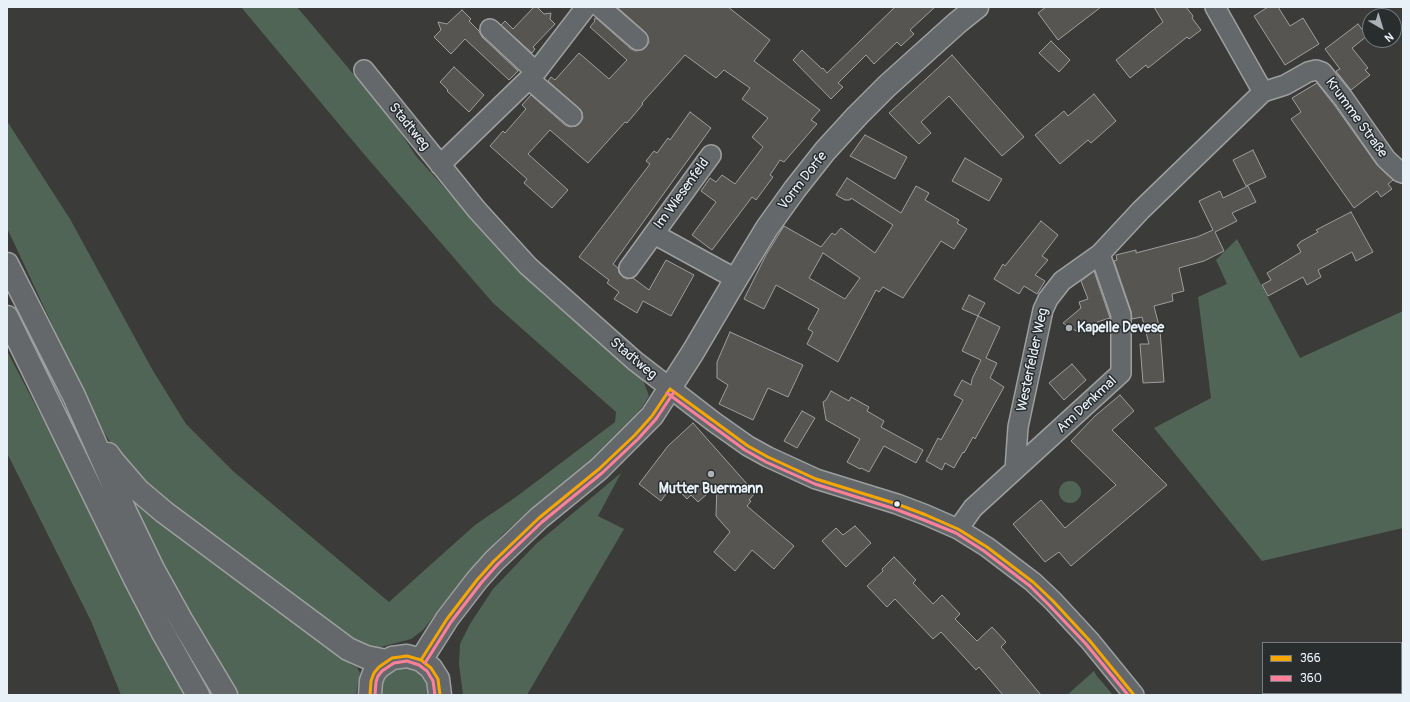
<!DOCTYPE html>
<html>
<head>
<meta charset="utf-8">
<style>
  body { margin:0 }
  #map { position:relative; width:1410px; height:702px; overflow:hidden; background:#3b3b39; font-family:Pangolin,sans-serif }
  canvas { display:block }
  .frame { position:absolute; inset:0; border:8px solid #e8f1f8; pointer-events:none }
  .legend { position:absolute; left:1262px; top:642px; width:140px; height:52px; box-sizing:border-box; background:#2a2d2e; border:1px solid #767b7f; margin:0; padding:5px 7px; list-style:none; font-size:12px; color:#e8f1f8 }
  .legend li { display:flex; align-items:center; gap:8px; height:20px }
  .legend b { width:20px; border:1px solid #767b7f }
  .north { position:absolute; left:1362px; top:8px; width:40px; height:40px; box-sizing:border-box; background:#2a2d2e; border:1px solid #767b7f; border-radius:50%; rotate:142deg; font-size:11px; font-weight:700; line-height:16px; text-align:center; color:#e8f1f8 }
  .north::after { content:''; display:block; margin:auto; width:14px; height:18px; background:#abb1b5; clip-path:polygon(50% 0,100% 100%,50% 72%,0 100%) }
</style>
</head>
<body>
<div id="map">
<canvas width="1410" height="702"></canvas>
<div class="frame"></div>
<ul class="legend">
<li><b style="height:5px;background:#f7a600"></b>366</li>
<li><b style="height:5px;background:#ff8098"></b>360</li>
</ul>
<div class="north">N</div>
</div>
<script>
const c = document.querySelector('canvas').getContext('2d');
c.lineJoin = 'round';
function fill(path, color) { c.fillStyle = color; c.fill(path, 'evenodd'); }
const toPath = rows => new Path2D(rows.map(r => 'M' + r).join(''));
function strokePath(path, color, width, dash) { c.strokeStyle = color; c.lineWidth = width; c.lineCap = dash ? 'butt' : 'round'; c.setLineDash(dash || []); c.stroke(path); }
function label(font, color, halo, rows, align = 'center') {
  c.font = font + ' Pangolin,sans-serif'; c.lineWidth = 3; c.setLineDash([]); c.textBaseline = 'middle'; c.strokeStyle = halo; c.fillStyle = color; for (const [text, x, y, turn = 0] of rows) {
    c.save(); c.translate(x, y); c.rotate((+turn || 0) * Math.PI / 180); c.textAlign = isNaN(turn) ? turn : align; if (halo) c.strokeText(text, 0, 0); c.fillText(text, 0, 0); c.restore();
  }
}
fill(toPath([
  [241,7,297,7,392,120,416,156,493,242,545,296,643,380,649,396,641,409,610,447,540,501,503,534,460,583,423,630,411,639,377,648,367,648,355,643,152,492,120,457,99,425,7,228,7,121,70,219,152,369,186,424,233,471,389,602,475,525,516,497,615,422,616,412,493,303,363,153],
  [1237,239,1300,358,1403,311,1403,528,1262,561,1154,428,1211,398,1198,297,1227,284,1216,260],
  [7,351,188,695,121,695,91,621,7,453],
  [621,473,598,516,624,529,527,695,463,695,459,664,460,644,470,624,493,589,536,544],
  '1059 492a11 11 0 1 1 22 0a11 11 0 1 1-22 0Z',
  [128,495,144,509,196,551,352,665,357,667,360,673,356,695,233,695,213,663],
  [407,666,414,668,421,672,425,678,428,685,427,695,381,695,381,687,383,680,387,674,393,669],
  [1094,671,1096,675,1113,695,1067,695]
]), '#506556');
const building = toPath([
  [534,7,537,7,544,14,551,13,550,19,555,24,533,47,535,49,532,53,501,25,505,21,513,29,534,7],
  [617,7,728,7,770,40,754,61,820,110,811,120,817,124,784,162,780,160,770,175,773,177,756,200,752,197,712,250,692,235,716,202,701,191,710,178,716,182,722,175,735,184,763,147,752,137,768,118,742,99,750,88,724,70,716,78,685,55,642,103,643,104,627,123,625,122,588,163,550,130,528,154,568,190,552,208,524,183,527,179,490,146,503,131,505,133,526,109,522,105,531,95,565,125,570,127,576,126,580,123,583,118,582,112,579,108,548,81,551,77,555,80,579,53,609,79,627,60,590,27,595,21,594,19,596,18,631,49,636,51,641,50,646,47,649,42,648,37,645,32,617,7],
  [895,7,935,7,910,30,914,34,901,46,897,42,874,64,866,55,838,83,843,87,831,99,793,60,802,50,822,69,823,68,827,73,895,7],
  [1046,7,1101,7,1058,40,1038,13,1046,7],
  [1154,7,1186,7,1193,16,1192,18,1201,30,1189,39,1187,37,1148,68,1146,65,1130,78,1116,60,1163,22,1154,7],
  [1268,7,1278,7,1290,26,1303,18,1319,44,1285,65,1254,16,1268,7],
  [462,10,471,19,469,21,479,31,482,37,518,71,509,80,465,39,451,54,434,37,441,30,438,22,447,24,462,10],
  [1358,24,1367,36,1352,48,1368,68,1365,70,1370,75,1351,90,1336,71,1340,69,1325,49,1358,24],
  [1051,41,1070,60,1059,72,1039,53,1051,41],
  [952,55,1024,137,1002,156,949,96,921,122,931,133,919,144,889,113,952,55],
  [454,67,484,95,469,112,447,91,448,90,440,82,454,67],
  [1317,83,1335,106,1377,165,1393,180,1388,184,1392,189,1381,197,1377,191,1354,208,1291,119,1301,112,1292,98,1317,83],
  [1094,94,1116,121,1091,143,1088,140,1060,164,1035,135,1064,111,1068,116,1094,94],
  [690,112,711,128,613,264,618,268,619,273,623,277,627,279,633,278,649,290,666,260,694,275,671,316,643,301,637,313,614,299,619,292,607,283,609,280,579,257,650,164,646,161,654,151,657,153,668,138,670,140,690,112],
  [865,135,907,157,895,179,850,156,865,135],
  [1253,150,1266,177,1246,186,1233,160,1253,150],
  [965,158,1002,179,989,201,952,181,965,158],
  [847,178,901,213,916,186,929,193,925,200,959,220,957,223,967,229,954,249,941,241,903,298,883,287,879,292,876,290,838,362,807,344,813,332,808,329,819,309,776,285,764,309,744,299,766,255,784,226,821,247,832,233,835,235,841,228,875,253,893,225,851,198,850,200,845,200,836,195,847,178],
  [823,253,860,278,845,299,809,278,823,253],
  [1248,186,1256,202,1232,213,1237,221,1215,232,1224,251,1204,261,1179,268,1184,291,1172,294,1173,301,1154,306,1160,330,1164,382,1143,383,1140,344,1149,344,1142,317,1132,319,1131,311,1114,261,1117,260,1116,255,1136,250,1136,253,1197,237,1213,230,1199,201,1220,191,1223,198,1248,186],
  [1351,212,1373,252,1356,261,1352,252,1318,270,1321,277,1307,285,1303,277,1268,296,1262,285,1271,280,1267,273,1301,252,1297,245,1300,243,1300,242,1318,232,1316,230,1351,212],
  [1041,221,1058,235,1042,256,1048,260,1035,275,1045,281,1037,294,1024,286,1019,294,994,279,1003,264,1005,266,1041,221],
  [1094,271,1110,318,1097,322,1099,327,1078,332,1063,323,1081,308,1079,302,1088,299,1081,281,1094,271],
  [969,295,985,303,978,316,962,309,969,295],
  [978,316,1000,327,986,358,997,363,990,378,1004,387,975,439,973,437,964,453,963,452,954,468,945,463,942,470,926,461,938,438,941,440,963,400,954,395,962,380,971,385,972,379,981,360,962,351,978,316],
  [730,332,803,365,788,397,768,388,753,420,719,404,728,385,717,378,717,362,730,332],
  [1072,364,1086,380,1064,400,1049,383,1072,364],
  [831,391,849,401,851,397,869,407,867,411,884,421,881,427,923,450,916,463,884,446,869,472,861,468,860,469,847,462,860,439,826,420,823,402,826,400,831,391],
  [1120,395,1134,411,1112,430,1167,485,1071,566,1059,552,1045,562,1013,524,1041,500,1065,528,1116,485,1071,441,1095,416,1120,395],
  [802,411,815,418,797,448,784,441,802,411],
  [693,423,755,493,749,500,751,501,747,506,794,546,774,569,752,550,735,571,714,552,730,532,716,516,717,485,698,502,691,495,687,499,673,484,661,501,639,484,668,446,693,423],
  [855,526,871,543,846,567,822,541,836,528,843,535,855,526],
  [894,557,916,580,913,583,933,604,942,595,960,614,955,619,977,641,992,627,1006,642,1001,647,1041,695,1003,695,979,667,976,670,941,632,933,639,895,599,887,607,867,586,883,571,882,569,894,557]
]);
fill(building, '#565552');
strokePath(building, '#9d9f9f', 1);
const minor = toPath([
  [600,7,638,40],
  [1215,7,1263,92],
  [490,29,536,72],
  [364,70,477,210,528,266,635,361,714,422,748,446,768,457,816,479,897,504,926,515,958,529,987,547,1033,582,1053,601,1090,641,1134,695],
  [529,79,572,116],
  [440,165,536,72,586,7],
  [654,234,736,279],
  [629,268,711,155],
  [1015,470,1018,427,1043,310,1048,299,1062,281,1100,254,1141,210,1263,92,1285,85,1308,72,1316,70,1322,72,1344,99,1386,159,1400,172,1403,173],
  [958,529,973,508,1121,373,1121,315,1100,254]
]);
const major = toPath([
  [421,660,447,619,477,580,494,561,539,518,599,469,652,416,693,352,736,279,767,228,795,189,825,151,857,116,887,86,957,23,977,7],
  [370,695,371,681,374,673,379,667,392,658,407,656,421,660,431,668,438,679,440,695]
]);
const highway = toPath([
  [7,264,74,396,126,513,153,569,183,623,226,695],
  [7,317,135,579,162,631,198,695],
  [108,454,113,461,138,490,164,512,348,649,366,657,386,661]
]);
strokePath(minor, '#9d9f9f', 22);
strokePath(major, '#9d9f9f', 25);
strokePath(highway, '#9d9f9f', 25);
strokePath(minor, '#65686b', 19);
strokePath(major, '#65686b', 22);
strokePath(highway, '#65686b', 22);
strokePath(toPath([
  [670,389,748,446,768,457,816,479,897,504,926,515,958,529,987,547,1033,582,1053,601,1090,641,1134,695],
  [421,660,447,619,477,580,494,561,539,518,599,469,635,435,652,416,670,389],
  [370,695,371,681,374,673,379,667,392,658,407,656,421,660,431,668,438,679,440,695]
]), '#f7a600', 3);
strokePath(toPath([
  [667,393,745,450,766,462,815,484,895,509,924,520,956,533,984,551,1030,586,1049,605,1086,644,1128,695],
  [425,663,451,622,481,583,498,564,542,522,602,473,638,439,656,419,674,392],
  [375,695,376,682,378,676,382,671,394,663,407,661,419,665,427,671,433,681,435,695]
]), '#ff8098', 3);
for (const [x, y, r, color] of [
  [1069,328,4,"#abb1b5"],
  [711,474,4,"#abb1b5"],
  [897,504,3.5,"#e8f1f8"]
]) { const dot = new Path2D(); dot.arc(x, y, r, 0, 2 * Math.PI); c.fillStyle = color; c.fill(dot); strokePath(dot, '#2a2d2e', 1.5); }
label('14px', '#e8f1f8', '#2a2d2e', [
  ["Krumme Straße",1356,118,54],
  ["Stadtweg",409,127,51],
  ["Vorm Dorfe",803,181,-52],
  ["Im Wiesenfeld",682,194,-54],
  ["Stadtweg",633,359,40],
  ["Westerfelder Weg",1033,360,-78],
  ["Am Denkmal",1087,405,-43]
]);
label('bold 14px', '#e8f1f8', '#2a2d2e', [
  ["Kapelle Devese",1077,328],
  ["Mutter Buermann",711,489,"center"]
], 'left');
</script>
</body>
</html>
